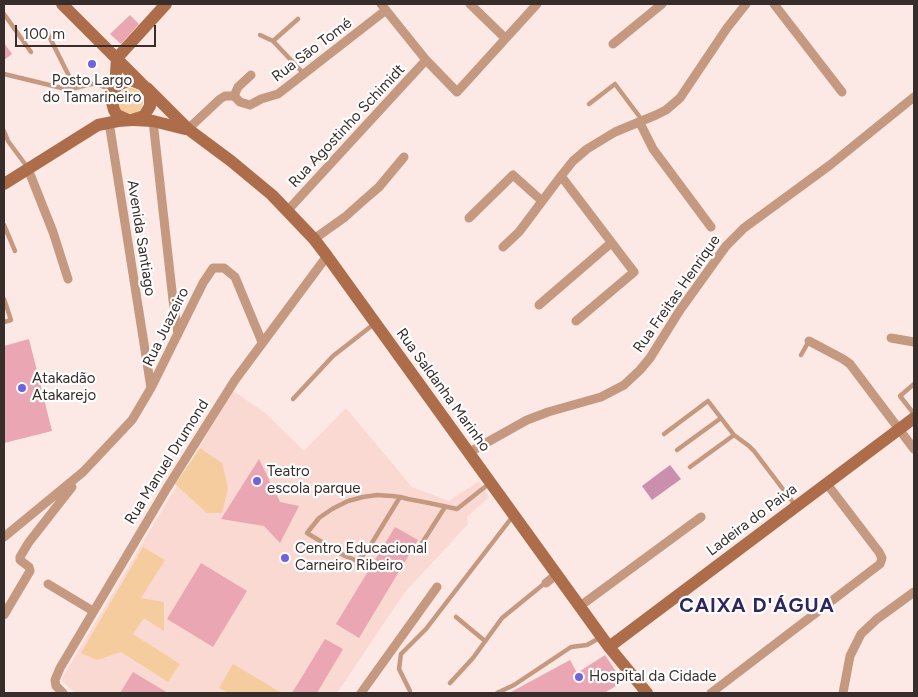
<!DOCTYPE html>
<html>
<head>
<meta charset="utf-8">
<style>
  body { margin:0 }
  #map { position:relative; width:918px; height:697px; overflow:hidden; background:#fce8e4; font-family:Figtree,sans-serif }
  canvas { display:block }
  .frame { position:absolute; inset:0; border:5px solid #372e2c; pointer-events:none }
  .scale { position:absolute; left:15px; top:25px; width:141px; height:22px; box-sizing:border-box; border:2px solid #372e2c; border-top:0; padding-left:6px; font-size:15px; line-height:18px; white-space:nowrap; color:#372e2c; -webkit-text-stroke:4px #fff; paint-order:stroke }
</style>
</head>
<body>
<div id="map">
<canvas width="918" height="697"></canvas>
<div class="frame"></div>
<div class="scale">100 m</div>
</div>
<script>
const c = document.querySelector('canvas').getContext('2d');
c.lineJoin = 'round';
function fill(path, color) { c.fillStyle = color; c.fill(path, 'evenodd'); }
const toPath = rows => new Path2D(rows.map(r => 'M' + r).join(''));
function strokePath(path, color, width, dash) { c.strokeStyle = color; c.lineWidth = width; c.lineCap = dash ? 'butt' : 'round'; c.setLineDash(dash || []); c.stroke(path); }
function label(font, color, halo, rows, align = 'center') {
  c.font = font + ' Figtree,sans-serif'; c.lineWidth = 4.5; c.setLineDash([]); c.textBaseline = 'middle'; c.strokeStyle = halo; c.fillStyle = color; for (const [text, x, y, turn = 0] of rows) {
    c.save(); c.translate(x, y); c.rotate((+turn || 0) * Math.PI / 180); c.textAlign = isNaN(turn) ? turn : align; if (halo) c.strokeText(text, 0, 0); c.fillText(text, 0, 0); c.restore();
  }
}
fill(toPath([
  [233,391,264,412,304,451,346,408,412,487,449,501,479,481,489,497,467,517,468,524,405,592,337,693,75,693,61,680]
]), '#fbd9d3');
fill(toPath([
  '117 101a13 13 0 1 1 26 0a13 13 0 1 1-26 0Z',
  [200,448,222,463,228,488,222,513,207,513,175,484],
  [143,547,165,560,141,598,164,602,164,631,144,618,133,634,180,664,168,682,121,652,97,660,81,653],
  [233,664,280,692,279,693,228,693,219,688]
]), '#f5cc9d');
fill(toPath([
  [670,465,681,479,652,500,642,486]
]), '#c98fad');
fill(toPath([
  [130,15,139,24,121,44,110,34],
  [4,43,12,54,4,60],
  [29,339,52,431,4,443,4,346],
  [259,459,280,502,299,506,280,543,264,526,221,519],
  [395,527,418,540,359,638,336,624],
  [201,563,247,591,213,647,167,619],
  [325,639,343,649,317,693,292,693],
  [605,655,623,682,604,693,509,693,570,660,577,673],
  [133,672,168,693,120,693]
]), '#eaa6b2');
strokePath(toPath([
  [4,14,31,52],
  [46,30,75,88],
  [260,35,273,41,304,74],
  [273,41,298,19],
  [4,74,66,89,75,88,91,84,97,84,111,90],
  [589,104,615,84,642,120],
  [4,131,8,141,28,168],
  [4,225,15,251],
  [4,299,11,320,4,322],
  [801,355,809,341],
  [914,384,900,396,914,414],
  [293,399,333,356,374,324],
  [664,434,708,401,734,435,749,446,754,451,795,505],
  [677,450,721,418],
  [690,467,734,435],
  [400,497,367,551,358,560,355,560,345,556,307,533,319,518,332,509,348,501,363,497,377,495,392,496,400,497,408,499,429,503,457,509,490,483],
  [417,551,445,507],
  [456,617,485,641],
  [450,683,473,658,502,618,545,583],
  [410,691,399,669,401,654,426,629,513,516],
  [497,693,514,685,571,647,587,645,601,637]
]), '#c59880', 4.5);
strokePath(toPath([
  [381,4,426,60,457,92,537,4],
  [470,4,505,38],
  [774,4,842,92],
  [613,44,662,4],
  [234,96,240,102,250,105,261,99,278,94,386,10],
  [234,96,238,87,251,75],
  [153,121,173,300,178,334],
  [109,122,151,388],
  [640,123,653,149,711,227],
  [188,129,220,99,225,96,234,96],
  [28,169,53,232,68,279],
  [561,176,634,272,576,321],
  [288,210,426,60],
  [469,218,513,175,542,201],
  [314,239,345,217,364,200,379,187,404,157],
  [503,247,519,232,561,176,573,161,587,149,615,132,656,115,666,110,680,98,727,28,746,4],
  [539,305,611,243],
  [891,338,914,342],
  [809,341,843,359,850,364,914,449],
  [468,453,527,420,548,412,601,397,624,385,640,370,650,358,680,310,726,246,744,228,830,165,914,97],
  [4,537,83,472,132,420,151,388,203,283,213,268,224,268,235,277,262,342],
  [546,583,557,574],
  [48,584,93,611],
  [580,606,701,517],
  [4,615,30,571,29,567,20,560,20,557,29,542,72,487],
  [63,693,56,686,55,680,60,668,167,488,235,380,327,256],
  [361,693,437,587],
  [711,693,880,564,882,558,879,552,827,484],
  [843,693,850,656,861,634,877,619,914,592]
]), '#c59880', 9);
strokePath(toPath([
  [62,4,141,83],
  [117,58,166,4],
  [147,88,188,129,231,161,272,195,314,239,327,256,609,647,647,693],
  [115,89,117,58],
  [134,120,153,121,185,129],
  [4,184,98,125,118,121,132,120,144,116,150,106,150,94,143,85,133,81,128,81,118,85,113,91,111,99,114,110,117,115,128,120],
  [609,647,914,418]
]), '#ae6d4a', 12);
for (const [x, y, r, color] of [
  [92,64,5,"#7061dc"],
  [22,388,5,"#7061dc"],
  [257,481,5,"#7061dc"],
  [285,558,5,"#7061dc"],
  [579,677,5,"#7061dc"]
]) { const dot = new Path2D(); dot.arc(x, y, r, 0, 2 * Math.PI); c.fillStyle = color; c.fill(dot); strokePath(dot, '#fff', 2); }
label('15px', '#372e2c', '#fff', [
  ["Rua Sāo Tomé",312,50,-37],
  ["Rua Agostinho Schimidt",347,126,-47],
  ["Avenida Santiago",141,238,81],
  ["Rua Freitas Henrique",677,294,-55],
  ["Rua Juazeiro",166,327,-64],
  ["Rua Saldanha Marinho",443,390,54],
  ["Rua Manuel Drumond",167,462,-58],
  ["Ladeira do Paiva",752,520,-37]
]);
label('15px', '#372e2c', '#fff', [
  ["Posto Largo",92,81,"center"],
  ["do Tamarineiro",92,98,"center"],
  ["Atakadão",32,379],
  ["Atakarejo",32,396],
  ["Teatro",267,472],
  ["escola parque",267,489],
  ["Centro Educacional",295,549],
  ["Carneiro Ribeiro",295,566],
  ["Hospital da Cidade",589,677]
], 'left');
c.letterSpacing = '1px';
label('bold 20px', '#2d2661', '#fff', [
  ["CAIXA D'ÁGUA",757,606]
]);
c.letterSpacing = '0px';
</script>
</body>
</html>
